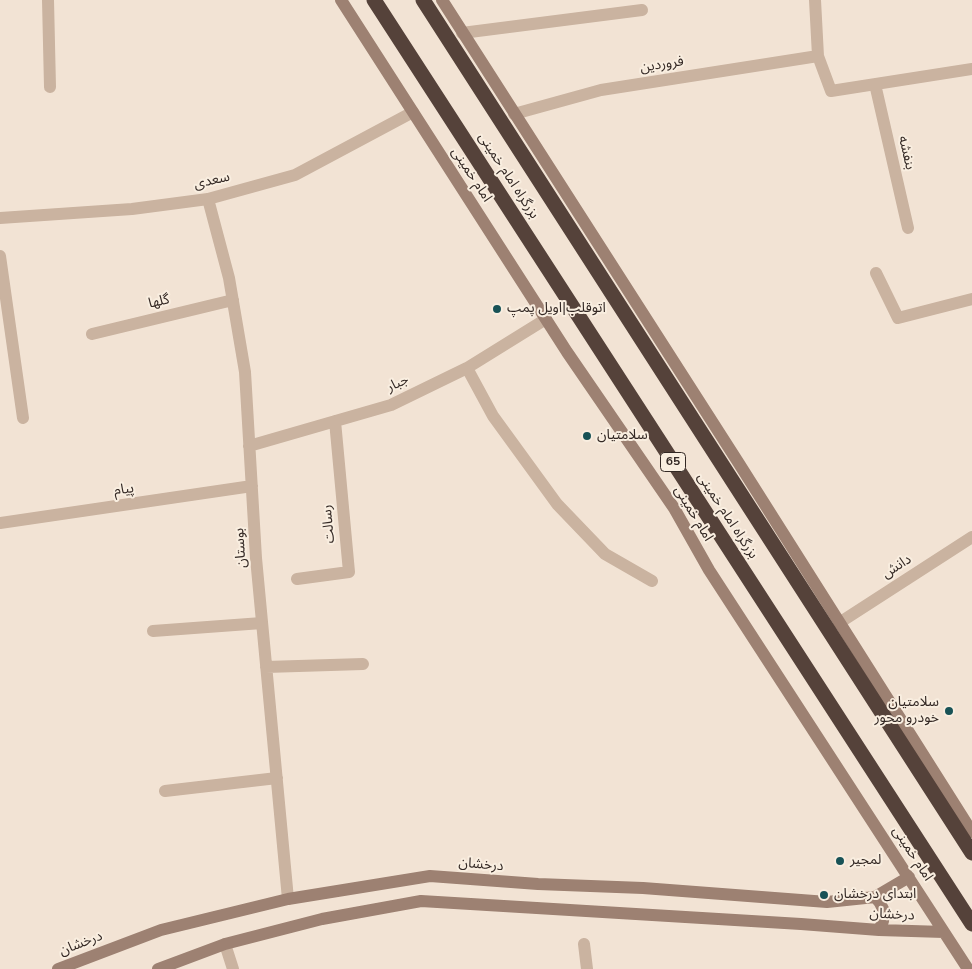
<!DOCTYPE html>
<html>
<head>
<meta charset="utf-8">
<style>
  body { margin:0 }
  canvas { display:block; background:#f2e3d4 }
</style>
</head>
<body>
<canvas width="972" height="969"></canvas>
<script>
const c = document.querySelector('canvas').getContext('2d');
c.lineJoin = 'round';
const toPath = rows => new Path2D(rows.map(r => 'M' + r).join(''));
function strokePath(path, color, width, dash) { c.strokeStyle = color; c.lineWidth = width; c.lineCap = dash ? 'butt' : 'round'; c.setLineDash(dash || []); c.stroke(path); }
function label(font, color, halo, rows, align = 'center') {
  c.font = font + ' "Nunito Sans","Noto Sans Arabic",sans-serif'; c.lineWidth = 4; c.setLineDash([]); c.textBaseline = 'middle'; c.strokeStyle = halo; c.fillStyle = color; for (const [text, x, y, turn = 0] of rows) {
    c.save(); c.translate(x, y); c.rotate((+turn || 0) * Math.PI / 180); c.textAlign = isNaN(turn) ? turn : align; if (halo) c.strokeText(text, 0, 0); c.fillText(text, 0, 0); c.restore();
  }
}
strokePath(toPath([
  [462,33,642,10]
]), '#cab3a0', 12);
strokePath(toPath([
  [48,0,50,87],
  [815,0,818,56,831,91,972,69],
  [875,84,908,228],
  [514,114,601,90,818,56],
  [208,199,229,278,245,372,256,558,288,899],
  [0,218,132,209,208,199,295,175,413,112],
  [0,256,23,418],
  [876,273,898,318,972,299],
  [92,334,233,300],
  [467,368,493,416,557,504,605,554,652,581],
  [249,446,391,405,467,368,546,319],
  [0,523,252,486],
  [297,579,349,572,335,421],
  [839,623,972,537],
  [153,631,262,623],
  [266,667,363,664],
  [165,791,277,778],
  [225,944,233,969],
  [584,944,587,969]
]), '#cab3a0', 12);
strokePath(toPath([
  [341,0,567,352,674,508,709,570,968,969],
  [442,0,738,462,972,832],
  [875,897,880,903,884,911,883,921,879,930],
  [58,969,161,930,288,899,430,876,538,884,643,888,827,902,875,897,909,877],
  [158,969,225,944,322,919,421,901,801,924,879,930,944,932]
]), '#9d8172', 12);
strokePath(toPath([
  [374,0,972,924],
  [423,0,972,853]
]), '#55423a', 15);
for (const [x, y, r, color] of [
  [497,309,5,"#185256"],
  [587,436,5,"#185256"],
  [949,711,5,"#185256"],
  [840,861,5,"#185256"],
  [824,895,5,"#185256"]
]) { const dot = new Path2D(); dot.arc(x, y, r, 0, 2 * Math.PI); c.fillStyle = color; c.fill(dot); strokePath(dot, '#f9eee0', 2); }
for (const [x, y, w] of [
  [673,462,25]
]) { const box = new Path2D(); box.roundRect(x - w / 2, y - 9.5, w, 19, 4); c.fillStyle = '#f9eee0'; c.fill(box); strokePath(box, '#332824', 1); }
label('bold 12px', '#332824', null, [
  ["65",673,462]
]);
label('14px', '#332824', '#f9eee0', [
  ["فروردین",662,65,-9],
  ["بنفشه",906,153,77],
  ["امام خمینی",471,175,57],
  ["بزرگراه امام خمینی",508,176,57],
  ["سعدی",212,181,-13],
  ["گلها",159,302,-13],
  ["جبار",398,384,-25],
  ["پیام",124,490,-8],
  ["امام خمینی",693,514,59],
  ["بزرگراه امام خمینی",727,516,57],
  ["رسالت",329,524,-95],
  ["بوستان",241,548,-94],
  ["دانش",897,567,-33],
  ["امام خمینی",912,854,57],
  ["درخشان",481,865,5],
  ["درخشان",892,915,3],
  ["درخشان",81,944,-21]
]);
label('14px', '#332824', '#f9eee0', [
  ["اتوقلب|اویل پمپ",507,309],
  ["سلامتیان",597,436],
  ["سلامتیان",939,703,"right"],
  ["خودرو محور",939,719,"right"],
  ["لمجیر",850,861],
  ["ابتدای درخشان",834,895]
], 'left');
</script>
</body>
</html>
